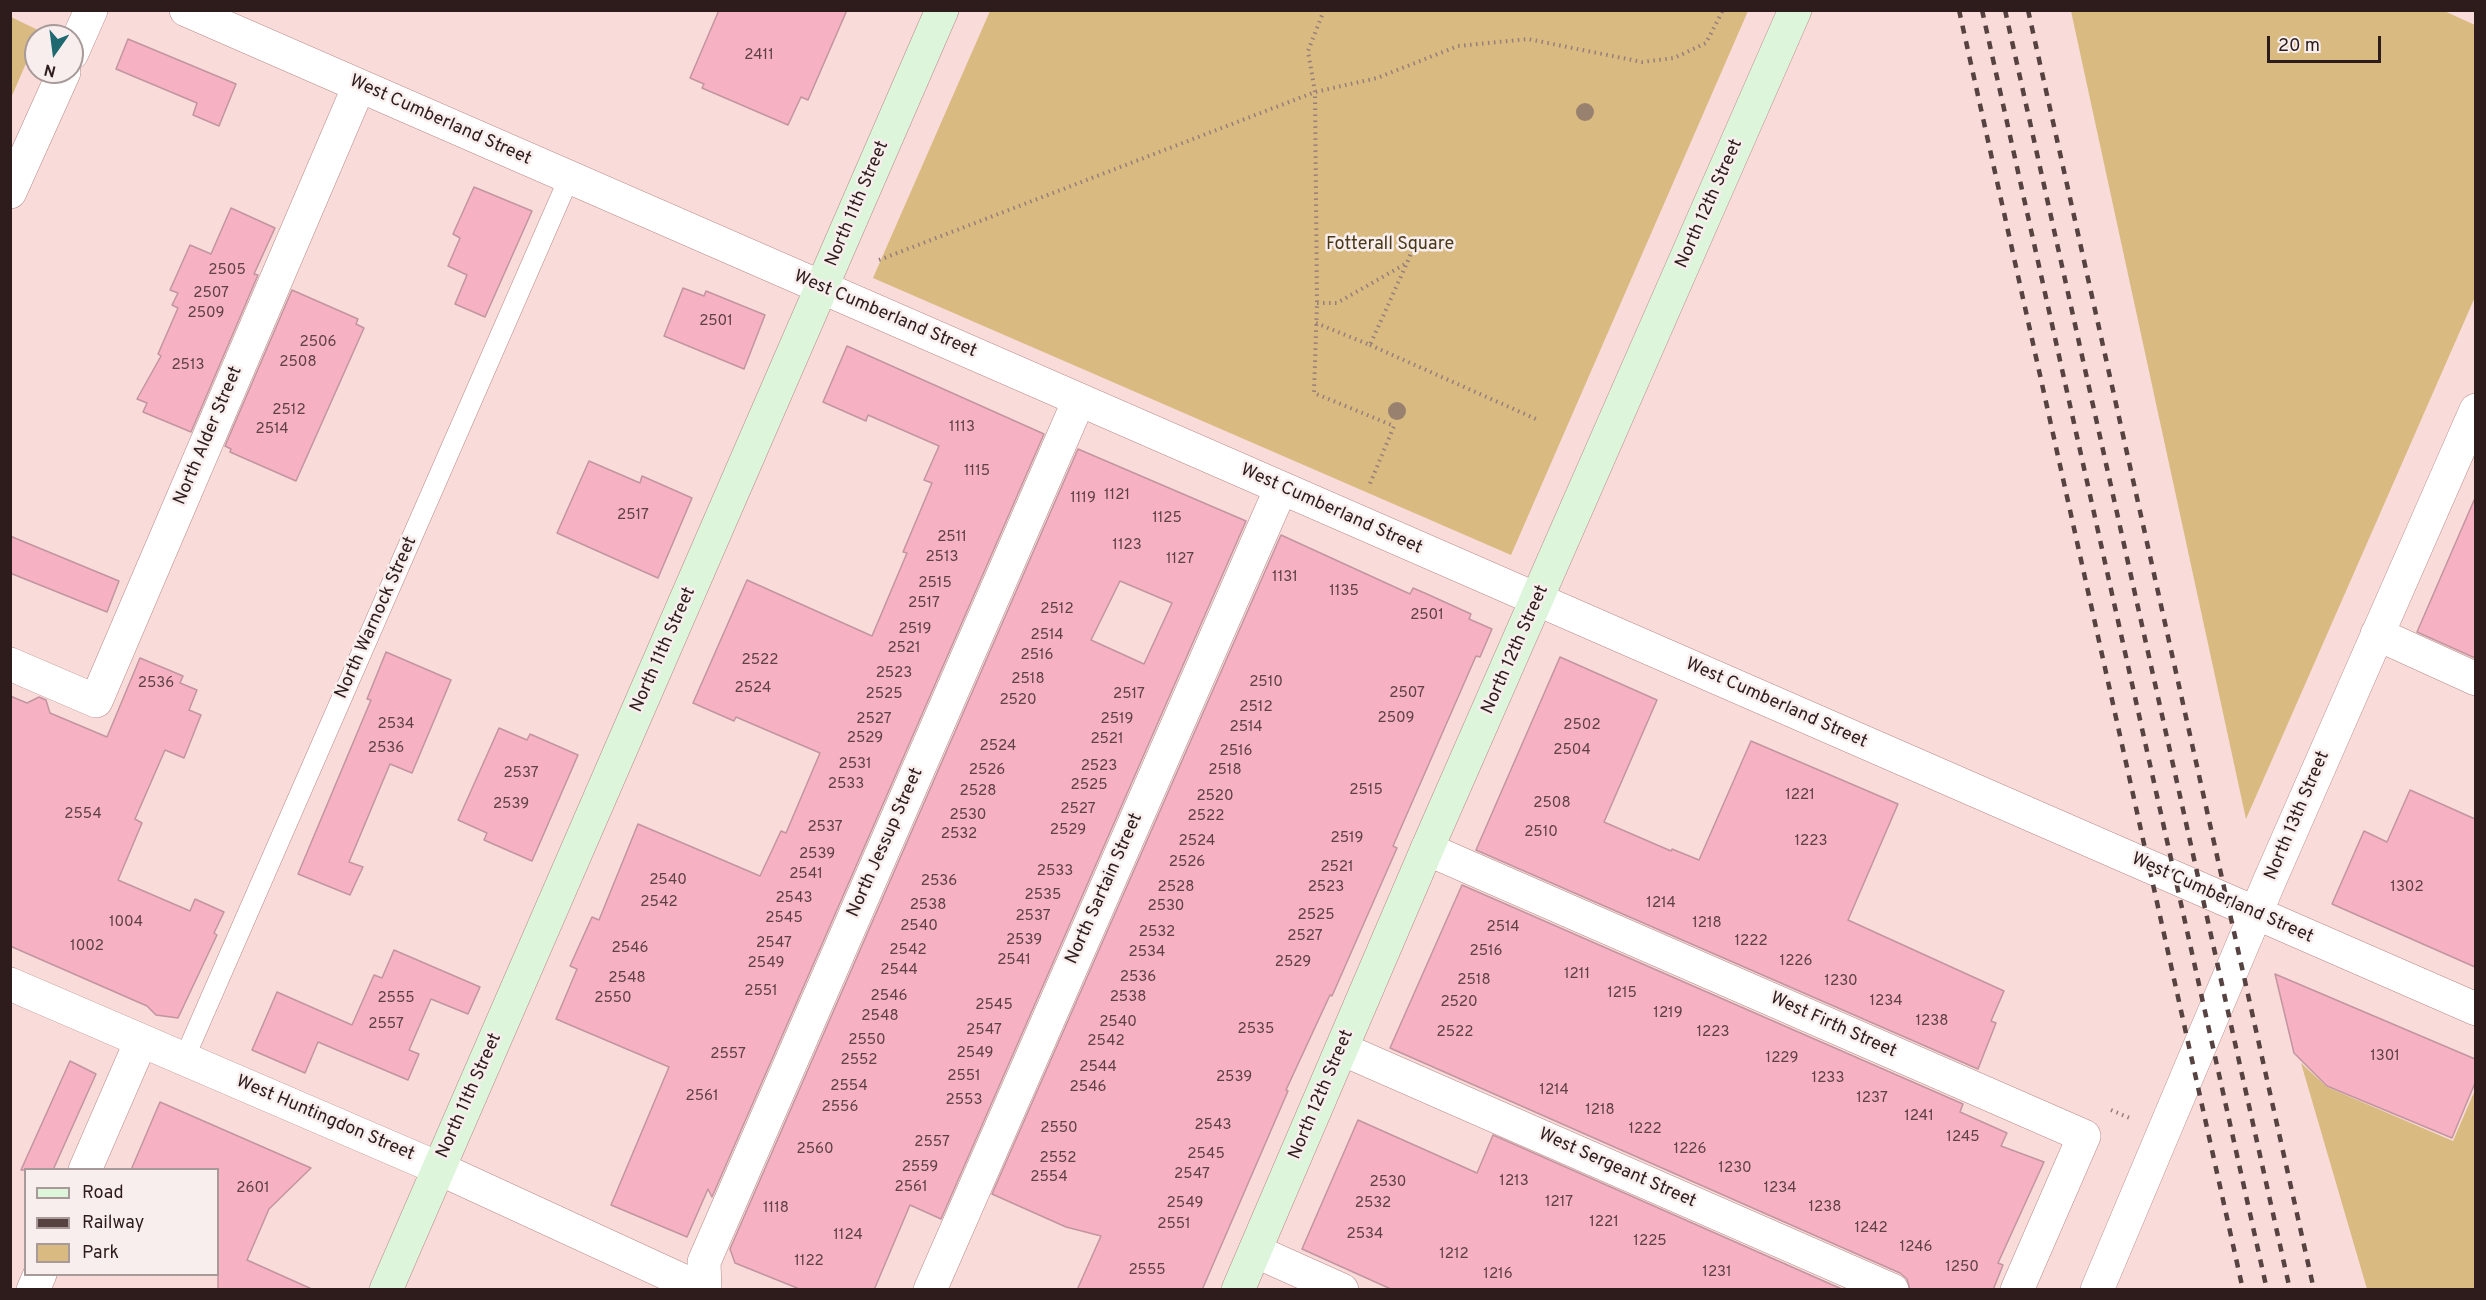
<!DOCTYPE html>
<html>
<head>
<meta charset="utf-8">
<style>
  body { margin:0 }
  #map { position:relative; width:2486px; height:1300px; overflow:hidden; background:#f9dbd9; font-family:Overpass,sans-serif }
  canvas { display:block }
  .frame { position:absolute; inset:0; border:12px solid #2d1c1b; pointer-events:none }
  .legend { position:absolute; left:24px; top:1168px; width:195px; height:108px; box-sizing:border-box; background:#f8eeed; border:2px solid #a79a99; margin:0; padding:8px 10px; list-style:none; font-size:18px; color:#2d1c1b }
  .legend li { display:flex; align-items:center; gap:12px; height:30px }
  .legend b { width:30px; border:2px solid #a79a99 }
  .north { position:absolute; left:24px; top:24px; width:60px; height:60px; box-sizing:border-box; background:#f8eeed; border:2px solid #a79a99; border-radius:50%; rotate:194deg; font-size:16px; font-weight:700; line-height:24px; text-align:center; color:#2d1c1b }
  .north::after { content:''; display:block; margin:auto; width:21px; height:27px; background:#1e6a70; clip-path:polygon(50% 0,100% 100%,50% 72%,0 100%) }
  .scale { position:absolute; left:2267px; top:36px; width:114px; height:27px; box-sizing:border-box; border:3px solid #2d1c1b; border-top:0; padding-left:8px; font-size:18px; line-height:21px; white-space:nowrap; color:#2d1c1b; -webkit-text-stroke:4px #f8eeed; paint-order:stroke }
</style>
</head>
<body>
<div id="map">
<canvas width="2486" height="1300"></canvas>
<div class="frame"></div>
<ul class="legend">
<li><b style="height:8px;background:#dcf5db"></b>Road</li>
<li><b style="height:8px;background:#564241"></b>Railway</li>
<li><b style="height:16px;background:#d9ba80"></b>Park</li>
</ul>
<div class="north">N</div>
<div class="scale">20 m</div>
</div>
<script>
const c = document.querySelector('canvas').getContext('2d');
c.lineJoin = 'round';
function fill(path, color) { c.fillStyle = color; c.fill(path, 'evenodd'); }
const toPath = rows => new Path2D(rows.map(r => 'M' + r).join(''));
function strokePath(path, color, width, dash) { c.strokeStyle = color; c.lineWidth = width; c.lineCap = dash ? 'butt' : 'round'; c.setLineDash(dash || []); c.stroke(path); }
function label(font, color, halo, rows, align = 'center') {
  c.font = font + ' Overpass,sans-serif'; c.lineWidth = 5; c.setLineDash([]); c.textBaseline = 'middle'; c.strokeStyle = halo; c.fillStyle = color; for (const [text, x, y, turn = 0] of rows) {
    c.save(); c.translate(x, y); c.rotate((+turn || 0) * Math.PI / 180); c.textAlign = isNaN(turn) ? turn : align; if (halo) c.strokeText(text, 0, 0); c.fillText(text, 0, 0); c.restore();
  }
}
fill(toPath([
  [2442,10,2475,25,2475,297,2246,819,2071,11],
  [990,11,990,10,1748,11,1511,555,873,278],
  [11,17,40,31,11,98],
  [2301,1063,2327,1087,2453,1141,2475,1090,2475,1289,2367,1289]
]), '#d9ba80');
const building = toPath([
  [719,10,847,10,808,100,801,97,788,125,702,88,704,84,690,78,719,10],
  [128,39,236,84,219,126,193,115,197,103,116,69,128,39],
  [474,187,532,211,485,317,455,304,467,275,448,266,460,238,453,234,474,187],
  [231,208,275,228,254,274,258,275,191,432,143,412,147,403,137,399,161,356,158,354,178,308,172,305,178,293,170,290,190,245,211,254,231,208],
  [683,288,704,296,706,291,765,315,744,369,664,336,683,288],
  [292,290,358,319,356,324,364,328,296,481,230,452,231,449,225,446,292,290],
  [847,346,1044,434,712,1197,708,1189,687,1237,611,1205,669,1067,556,1019,577,969,570,966,592,917,599,920,638,824,760,876,781,831,786,833,820,753,736,717,734,721,693,703,747,580,872,636,907,553,903,552,932,483,924,480,939,446,868,415,866,421,823,402,847,346],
  [1078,449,1246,521,941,1219,910,1205,874,1290,802,1290,735,1263,730,1249,1078,449],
  [1120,581,1172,603,1144,664,1091,640,1120,581],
  [589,461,640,483,642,476,692,498,658,578,557,533,589,461],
  [2475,498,2475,658,2417,632,2475,498],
  [1281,535,1410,594,1413,588,1427,594,1471,614,1469,619,1492,629,1480,657,1476,656,1393,846,1397,848,1332,996,1330,995,1286,1090,1288,1091,1202,1290,1077,1290,1101,1236,1066,1227,992,1194,1281,535],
  [10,536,119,581,107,612,10,573,10,536],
  [386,652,451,680,412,773,390,764,349,862,363,867,350,895,298,874,371,700,367,699,386,652],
  [1560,657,1657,700,1604,822,1671,851,1672,849,1699,860,1751,741,1898,804,1848,920,2004,991,1991,1021,1996,1023,1978,1069,1476,850,1560,657],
  [140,658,183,676,180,683,197,690,189,710,201,715,184,758,165,750,135,819,142,823,118,880,190,911,195,899,224,912,214,933,217,935,178,1018,156,1015,147,1006,10,946,10,696,27,703,39,697,46,700,50,713,107,737,140,658],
  [499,728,527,740,530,734,578,755,532,861,484,840,487,833,458,820,499,728],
  [2410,790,2475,819,2475,967,2332,904,2364,831,2387,842,2410,790],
  [1462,885,1963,1104,1960,1112,2007,1133,2001,1146,2044,1162,1998,1263,2003,1265,1993,1290,1910,1290,1907,1279,1900,1273,1390,1048,1462,885],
  [394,950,480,987,468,1014,431,999,409,1050,419,1054,408,1080,318,1042,305,1073,252,1050,277,992,352,1025,374,975,382,978,394,950],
  [2275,974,2475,1059,2475,1083,2452,1138,2327,1086,2294,1053,2275,974],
  [70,1061,96,1074,53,1170,21,1170,70,1061],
  [160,1102,311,1168,269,1209,247,1260,314,1290,218,1290,218,1170,131,1170,160,1102],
  [1358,1120,1477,1173,1493,1135,1844,1290,1393,1290,1302,1249,1358,1120]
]);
fill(building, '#f6b1c2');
strokePath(building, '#c295a0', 1.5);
const service = toPath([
  [184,1059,569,178]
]);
const minor = toPath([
  [186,10,2476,1009],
  [72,53,91,10],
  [10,192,64,72],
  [2377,634,2476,679],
  [10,664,96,701,359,86],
  [1427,849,2084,1136,2017,1290],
  [10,984,438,1168,703,1290],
  [1342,1049,1892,1290],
  [85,1170,141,1041],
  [1255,1251,1342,1290],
  [33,1290,40,1274],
  [705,1290,704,1262,1079,400],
  [930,1290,1281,488],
  [2097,1290,2269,882,2476,410]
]);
const secondary = toPath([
  [386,1290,942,10],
  [1238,1290,1427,849,1795,10]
]);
strokePath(service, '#b78987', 21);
strokePath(minor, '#b78987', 34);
strokePath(secondary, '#b78987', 34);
strokePath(toPath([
  [1324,10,1308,51,1315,92,1317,303,1314,393,1394,426,1369,486],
  [879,260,1315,92,1377,78,1458,46,1528,39,1642,62,1674,58,1706,43,1723,10],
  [1317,303,1337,303,1407,263,1418,236],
  [1316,323,1370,345,1407,263],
  [1370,345,1536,419],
  [2111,1110,2132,1119]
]), '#967e7d', 4, [1.5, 4.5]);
strokePath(service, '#fff', 20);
strokePath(minor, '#fff', 33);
strokePath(secondary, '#dcf5db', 33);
strokePath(toPath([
  [1959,10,2243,1290],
  [1982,10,2267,1290],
  [2005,10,2290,1290],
  [2028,10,2314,1290]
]), '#564241', 4.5, [8, 8]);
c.fillStyle = '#98826f';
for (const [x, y] of [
  [1585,112],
  [1397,411]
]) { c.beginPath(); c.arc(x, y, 9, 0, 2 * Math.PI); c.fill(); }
label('15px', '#5f4145', null, [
  ["2411",759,56],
  ["2505",227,271],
  ["2507",211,294],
  ["2509",206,314],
  ["2501",716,322],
  ["2506",318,343],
  ["2508",298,363],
  ["2513",188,366],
  ["2512",289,411],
  ["1113",962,428],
  ["2514",272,430],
  ["1115",977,472],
  ["1121",1117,496],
  ["1119",1083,499],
  ["2517",633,516],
  ["1125",1167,519],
  ["2511",952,538],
  ["1123",1127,546],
  ["2513",942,558],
  ["1127",1180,560],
  ["1131",1285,578],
  ["2515",935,584],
  ["1135",1344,592],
  ["2517",924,604],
  ["2512",1057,610],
  ["2501",1427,616],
  ["2519",915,630],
  ["2514",1047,636],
  ["2521",904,649],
  ["2516",1037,656],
  ["2522",760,661],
  ["2523",894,674],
  ["2518",1028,680],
  ["2510",1266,683],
  ["2536",156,684],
  ["2524",753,689],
  ["2507",1407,694],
  ["2525",884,695],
  ["2517",1129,695],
  ["2520",1018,701],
  ["2512",1256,708],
  ["2509",1396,719],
  ["2527",874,720],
  ["2519",1117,720],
  ["2534",396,725],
  ["2502",1582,726],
  ["2514",1246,728],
  ["2529",865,739],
  ["2521",1107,740],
  ["2524",998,747],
  ["2536",386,749],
  ["2504",1572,751],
  ["2516",1236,752],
  ["2531",855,765],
  ["2523",1099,767],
  ["2526",987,771],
  ["2518",1225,771],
  ["2537",521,774],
  ["2533",846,785],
  ["2525",1089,786],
  ["2515",1366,791],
  ["2528",978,792],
  ["1221",1800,796],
  ["2520",1215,797],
  ["2508",1552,804],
  ["2539",511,805],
  ["2527",1078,810],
  ["2554",83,815],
  ["2530",968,816],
  ["2522",1206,817],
  ["2537",825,828],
  ["2529",1068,831],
  ["2510",1541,833],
  ["2532",959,835],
  ["2519",1347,839],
  ["2524",1197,842],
  ["1223",1811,842],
  ["2539",817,855],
  ["2526",1187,863],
  ["2521",1337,868],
  ["2533",1055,872],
  ["2541",806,875],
  ["2540",668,881],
  ["2536",939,882],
  ["2528",1176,888],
  ["2523",1326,888],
  ["1302",2407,888],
  ["2535",1043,896],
  ["2543",794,899],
  ["2542",659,903],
  ["1214",1661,904],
  ["2538",928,906],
  ["2530",1166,907],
  ["2525",1316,916],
  ["2537",1033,917],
  ["2545",784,919],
  ["1004",126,923],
  ["1218",1707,924],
  ["2540",919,927],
  ["2514",1503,928],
  ["2532",1157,933],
  ["2527",1305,937],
  ["2539",1024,941],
  ["1222",1751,942],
  ["2547",774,944],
  ["1002",87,947],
  ["2546",630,949],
  ["2542",908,951],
  ["2516",1486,952],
  ["2534",1147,953],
  ["2541",1014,961],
  ["1226",1796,962],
  ["2529",1293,963],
  ["2549",766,964],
  ["2544",899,971],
  ["1211",1577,975],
  ["2536",1138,978],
  ["2548",627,979],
  ["2518",1474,981],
  ["1230",1841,982],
  ["2551",761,992],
  ["1215",1622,994],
  ["2546",889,997],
  ["2538",1128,998],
  ["2555",396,999],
  ["2550",613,999],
  ["1234",1886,1002],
  ["2520",1459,1003],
  ["2545",994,1006],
  ["1219",1668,1014],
  ["2548",880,1017],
  ["1238",1932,1022],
  ["2540",1118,1023],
  ["2557",386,1025],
  ["2535",1256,1030],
  ["2547",984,1031],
  ["2522",1455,1033],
  ["1223",1713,1033],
  ["2550",867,1041],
  ["2542",1106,1042],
  ["2549",975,1054],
  ["2557",728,1055],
  ["1301",2385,1057],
  ["1229",1782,1059],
  ["2552",859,1061],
  ["2544",1098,1068],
  ["2551",964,1077],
  ["2539",1234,1078],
  ["1233",1828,1079],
  ["2554",849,1087],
  ["2546",1088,1088],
  ["1214",1554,1091],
  ["2561",702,1097],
  ["1237",1872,1099],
  ["2553",964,1101],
  ["2556",840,1108],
  ["1218",1600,1111],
  ["1241",1919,1117],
  ["2543",1213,1126],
  ["2550",1059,1129],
  ["1222",1645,1130],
  ["1245",1963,1138],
  ["2557",932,1143],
  ["2560",815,1150],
  ["1226",1690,1150],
  ["2545",1206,1155],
  ["2552",1058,1159],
  ["2559",920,1168],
  ["1230",1735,1169],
  ["2547",1192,1175],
  ["2554",1049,1178],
  ["1213",1514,1182],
  ["2530",1388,1183],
  ["2561",911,1188],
  ["2601",253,1189],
  ["1234",1780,1189],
  ["1217",1559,1203],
  ["2549",1185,1204],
  ["2532",1373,1204],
  ["1238",1825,1208],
  ["1118",776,1209],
  ["1221",1604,1223],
  ["2551",1174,1225],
  ["1242",1871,1229],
  ["2534",1365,1235],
  ["1124",848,1236],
  ["1225",1650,1242],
  ["1246",1916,1248],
  ["1212",1454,1255],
  ["1122",809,1262],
  ["1250",1962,1268],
  ["2555",1147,1271],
  ["1231",1717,1273],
  ["1216",1498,1275]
]);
label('18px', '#2d1c1b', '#f8eeed', [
  ["West Cumberland Street",440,121,24],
  ["North 11th Street",858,204,-67],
  ["North 12th Street",1710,204,-66],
  ["West Cumberland Street",885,315,23],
  ["North Alder Street",209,436,-67],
  ["West Cumberland Street",1331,510,24],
  ["North Warnock Street",377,618,-66],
  ["North 11th Street",664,650,-66],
  ["North 12th Street",1516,650,-66],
  ["West Cumberland Street",1776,704,24],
  ["North 13th Street",2298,816,-67],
  ["North Jessup Street",886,843,-66],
  ["North Sartain Street",1105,889,-66],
  ["West Cumberland Street",2222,899,24],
  ["West Firth Street",1833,1026,24],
  ["North 12th Street",1322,1095,-67],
  ["North 11th Street",470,1096,-66],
  ["West Huntingdon Street",325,1119,23],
  ["West Sergeant Street",1617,1169,24]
]);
label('18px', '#493918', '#f8eeed', [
  ["Fotterall Square",1390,245]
]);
</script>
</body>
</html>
